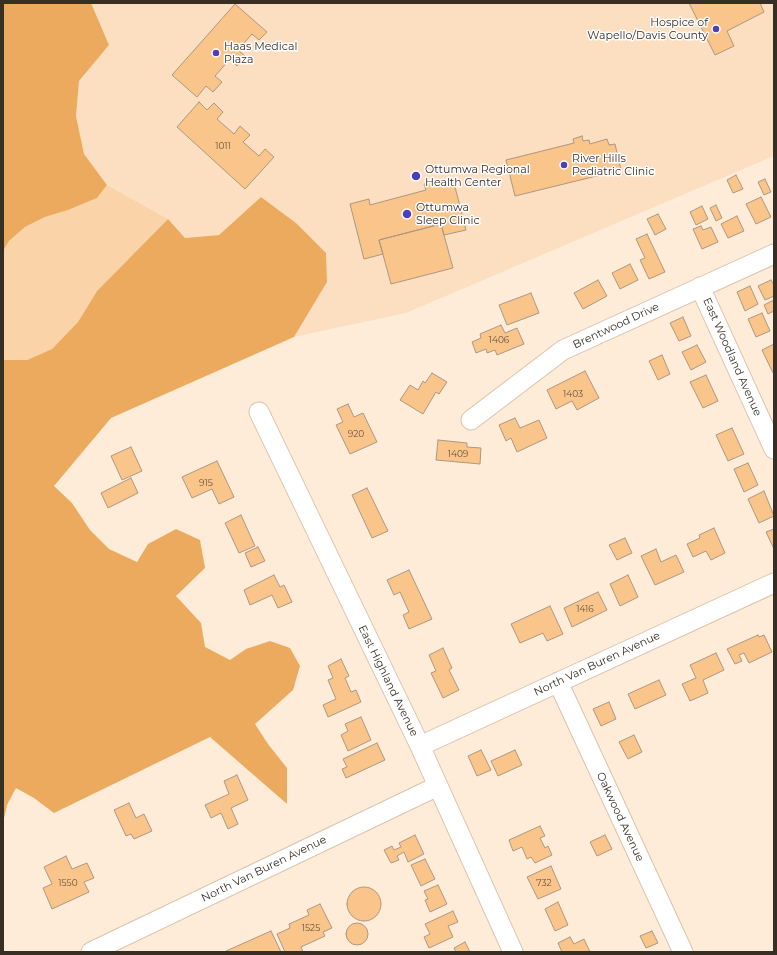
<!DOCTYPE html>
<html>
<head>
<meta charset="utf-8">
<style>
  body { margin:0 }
  #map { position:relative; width:777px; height:955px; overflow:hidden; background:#ffecd8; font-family:Montserrat,sans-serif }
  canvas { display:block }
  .frame { position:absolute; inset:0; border:4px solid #372e24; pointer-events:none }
</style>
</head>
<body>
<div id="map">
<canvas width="777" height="955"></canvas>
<div class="frame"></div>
</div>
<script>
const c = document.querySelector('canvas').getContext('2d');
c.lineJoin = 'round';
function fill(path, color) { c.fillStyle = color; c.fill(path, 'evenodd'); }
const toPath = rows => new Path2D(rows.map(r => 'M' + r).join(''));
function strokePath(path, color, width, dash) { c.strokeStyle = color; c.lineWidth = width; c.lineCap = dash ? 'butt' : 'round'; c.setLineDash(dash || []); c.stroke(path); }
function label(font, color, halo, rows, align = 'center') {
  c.font = font + ' Montserrat,sans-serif'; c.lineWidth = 3; c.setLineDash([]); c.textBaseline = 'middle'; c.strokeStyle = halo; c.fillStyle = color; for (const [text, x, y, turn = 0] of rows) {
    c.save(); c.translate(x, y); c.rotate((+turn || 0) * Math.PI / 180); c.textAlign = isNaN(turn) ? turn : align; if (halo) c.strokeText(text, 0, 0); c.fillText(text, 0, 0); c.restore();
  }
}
fill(toPath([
  [91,3,774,3,774,156,406,313,294,337,327,282,326,253,296,223,261,197,219,235,185,238,168,219,107,185,84,154,76,116,79,81,109,45]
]), '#fcdfc0');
fill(toPath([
  [107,185,168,219,97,291,78,322,52,349,27,360,3,360,3,251,9,241,25,227,45,217,68,210,97,198]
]), '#fad3a8');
fill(toPath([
  [3,3,91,3,109,45,79,81,76,116,84,154,107,185,97,198,68,210,45,217,25,227,9,241,3,251],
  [261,197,296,223,326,253,327,282,294,337,111,418,54,486,72,503,90,530,109,549,137,562,148,544,176,529,200,540,205,568,176,596,201,623,205,647,230,660,246,649,270,641,290,648,300,666,293,690,255,724,268,744,287,768,287,804,210,737,54,813,34,798,16,788,7,805,3,823,3,360,27,360,52,349,78,322,97,291,168,219,185,238,219,235]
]), '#ebaa5e');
const building = toPath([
  [689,3,760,3,764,12,727,31,734,46,715,55,689,3],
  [235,4,267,32,259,40,252,34,238,50,245,56,237,66,230,59,215,76,222,82,213,92,206,86,197,97,172,75,235,4],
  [199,102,207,110,214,103,223,112,217,119,234,134,240,126,250,135,243,142,259,156,265,149,274,157,245,189,177,127,199,102],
  [582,136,583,141,589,140,590,144,607,139,609,145,615,144,621,170,515,196,506,160,574,143,573,139,582,136],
  [736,175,743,189,733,193,727,180,736,175],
  [453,179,466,230,444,235,441,224,379,240,383,254,364,259,350,204,369,199,370,205,426,190,424,184,434,181,434,184,453,179],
  [765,179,771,192,764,195,758,182,765,179],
  [761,197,771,217,756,224,746,204,761,197],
  [716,205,722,218,716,221,710,208,716,205],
  [702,206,708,219,696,225,690,212,702,206],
  [658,214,666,229,655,235,647,219,658,214],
  [737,216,744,231,728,238,721,224,737,216],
  [441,224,453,268,391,284,379,240,441,224],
  [701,226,703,230,711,227,718,242,702,249,693,229,701,226],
  [647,234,665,272,649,279,640,260,645,258,636,239,647,234],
  [630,264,638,280,620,289,612,273,630,264],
  [598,280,607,296,583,309,574,293,598,280],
  [771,280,774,285,774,296,765,300,758,286,771,280],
  [750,286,758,304,745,311,737,292,750,286],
  [531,293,539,313,507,325,499,305,531,293],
  [774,300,774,311,768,314,764,305,774,300],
  [762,313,770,331,756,337,748,319,762,313],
  [683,317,691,336,679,341,670,323,683,317],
  [501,325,505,333,517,328,524,344,497,355,495,350,487,353,486,349,476,353,472,342,481,338,480,334,501,325],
  [774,344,774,372,773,373,762,350,774,344],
  [697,345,706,362,691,370,682,352,697,345],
  [662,355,670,374,658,380,649,361,662,355],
  [585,371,599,398,577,410,572,401,556,409,547,390,585,371],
  [432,373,447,382,439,394,436,392,423,414,400,400,410,385,418,390,423,381,425,383,432,373],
  [706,375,718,401,703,408,690,382,706,375],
  [348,404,354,417,363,413,377,442,350,454,336,425,343,422,337,409,348,404],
  [515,418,520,428,539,420,547,438,517,452,511,438,506,441,499,425,515,418],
  [732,428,744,454,728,461,716,435,732,428],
  [438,440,467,443,467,447,481,448,480,464,436,460,438,440],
  [131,447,142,471,122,480,111,456,131,447],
  [217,461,234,497,219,504,212,489,192,498,182,477,217,461],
  [748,463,758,485,744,492,734,469,748,463],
  [131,478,138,493,108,508,101,493,131,478],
  [367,488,388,531,372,538,352,495,367,488],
  [764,491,774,516,759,523,748,499,764,491],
  [241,515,255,546,239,553,225,523,241,515],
  [714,528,725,553,711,560,706,551,693,557,687,544,700,538,699,535,714,528],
  [774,529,774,549,766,532,774,529],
  [625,538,632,553,617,560,609,545,625,538],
  [258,547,265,561,251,567,245,553,258,547],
  [656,549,661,562,676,555,684,572,655,585,641,556,656,549],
  [409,570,432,619,409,629,403,615,409,612,400,592,394,595,387,580,409,570],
  [274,575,280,587,284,585,292,602,278,608,272,595,250,605,244,590,274,575],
  [628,575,638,597,620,606,610,584,628,575],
  [598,592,607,610,572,627,564,608,598,592],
  [550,606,563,634,547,641,543,633,520,643,511,624,550,606],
  [758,635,759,637,764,635,772,652,749,663,744,653,739,655,742,661,735,664,727,649,758,635],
  [443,648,452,668,449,670,459,690,443,698,431,673,436,671,429,655,443,648],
  [716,653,724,670,703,680,708,693,690,701,682,684,696,678,690,665,716,653],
  [341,659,349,676,345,678,351,692,356,690,361,702,328,717,323,705,336,699,328,680,333,678,328,666,341,659],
  [659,680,666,695,635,709,628,694,659,680],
  [609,702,616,719,601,726,593,709,609,702],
  [361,717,371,740,348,751,341,735,348,731,345,724,361,717],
  [634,735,642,752,628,759,619,742,634,735],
  [377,743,385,760,346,778,342,769,347,767,343,759,377,743],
  [481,750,491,770,477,776,468,756,481,750],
  [515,750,522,765,498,776,491,761,515,750],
  [237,775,248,800,231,808,238,824,228,829,221,813,211,818,205,805,229,794,224,781,237,775],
  [129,803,136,818,144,814,152,831,134,839,131,834,126,836,114,810,129,803],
  [540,826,545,836,540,838,545,848,548,846,552,855,535,863,531,857,527,859,522,847,513,851,509,840,540,826],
  [415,835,424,854,408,862,404,852,397,856,399,860,391,863,384,850,392,846,394,850,401,847,399,843,415,835],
  [605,835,612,849,597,856,590,842,605,835],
  [66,856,72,869,87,863,94,878,84,882,89,892,52,909,43,888,52,884,44,867,66,856],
  [425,859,435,879,421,886,411,865,425,859],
  [551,866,561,889,538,899,527,877,551,866],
  [438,885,447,904,430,912,425,900,428,899,424,891,438,885],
  '347 904a17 17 0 1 1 34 0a17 17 0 1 1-34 0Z',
  [558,902,568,925,555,931,545,909,558,902],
  [320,904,332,928,323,932,325,936,301,947,303,952,285,952,277,934,290,928,289,924,309,915,307,910,320,904],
  [453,911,458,922,448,926,453,937,429,948,424,937,430,934,425,924,453,911],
  '346 934a11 11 0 1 1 22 0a11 11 0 1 1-22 0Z',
  [271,931,281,952,227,952,226,951,271,931],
  [652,931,658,943,646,948,640,936,652,931],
  [570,937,574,944,584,939,590,952,562,952,558,943,570,937],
  [465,942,470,952,456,952,454,948,465,942]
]);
fill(building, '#fac58a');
strokePath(building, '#ad9780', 1);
const minor = toPath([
  [700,287,774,449],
  [259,412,420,746,513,952],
  [471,420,563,350,774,254],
  [558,682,683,952],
  [420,746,774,583],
  [91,952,438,786]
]);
strokePath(minor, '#dac3ab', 21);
strokePath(minor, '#fff', 19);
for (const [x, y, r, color] of [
  [716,29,4,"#4f3fb7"],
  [216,53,4,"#4f3fb7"],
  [564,165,4,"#4f3fb7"],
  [416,176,5,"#4f3fb7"],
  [407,214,5,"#4f3fb7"]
]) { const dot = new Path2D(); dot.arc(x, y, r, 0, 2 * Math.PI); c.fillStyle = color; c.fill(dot); strokePath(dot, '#fff', 1.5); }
label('9px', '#68543e', null, [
  ["1011",223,146],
  ["1406",499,340],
  ["1403",573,394],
  ["920",356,434],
  ["1409",458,454],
  ["915",206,483],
  ["1416",585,609],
  ["1550",68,883],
  ["732",544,883],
  ["1525",311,928]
]);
label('11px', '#372e24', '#fff', [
  ["Hospice of",708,23,"right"],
  ["Wapello/Davis County",708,36,"right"],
  ["Haas Medical",224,47],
  ["Plaza",224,60],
  ["River Hills",572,159],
  ["Pediatric Clinic",572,172],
  ["Ottumwa Regional",425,170],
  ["Health Center",425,183],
  ["Ottumwa",416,208],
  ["Sleep Clinic",416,221]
], 'left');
label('11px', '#372e24', '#fff', [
  ["Brentwood Drive",616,326,-25],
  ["East Woodland Avenue",732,357,66],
  ["North Van Buren Avenue",597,664,-25],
  ["East Highland Avenue",388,681,64],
  ["Oakwood Avenue",620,817,65],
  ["North Van Buren Avenue",264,869,-26]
]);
</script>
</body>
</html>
